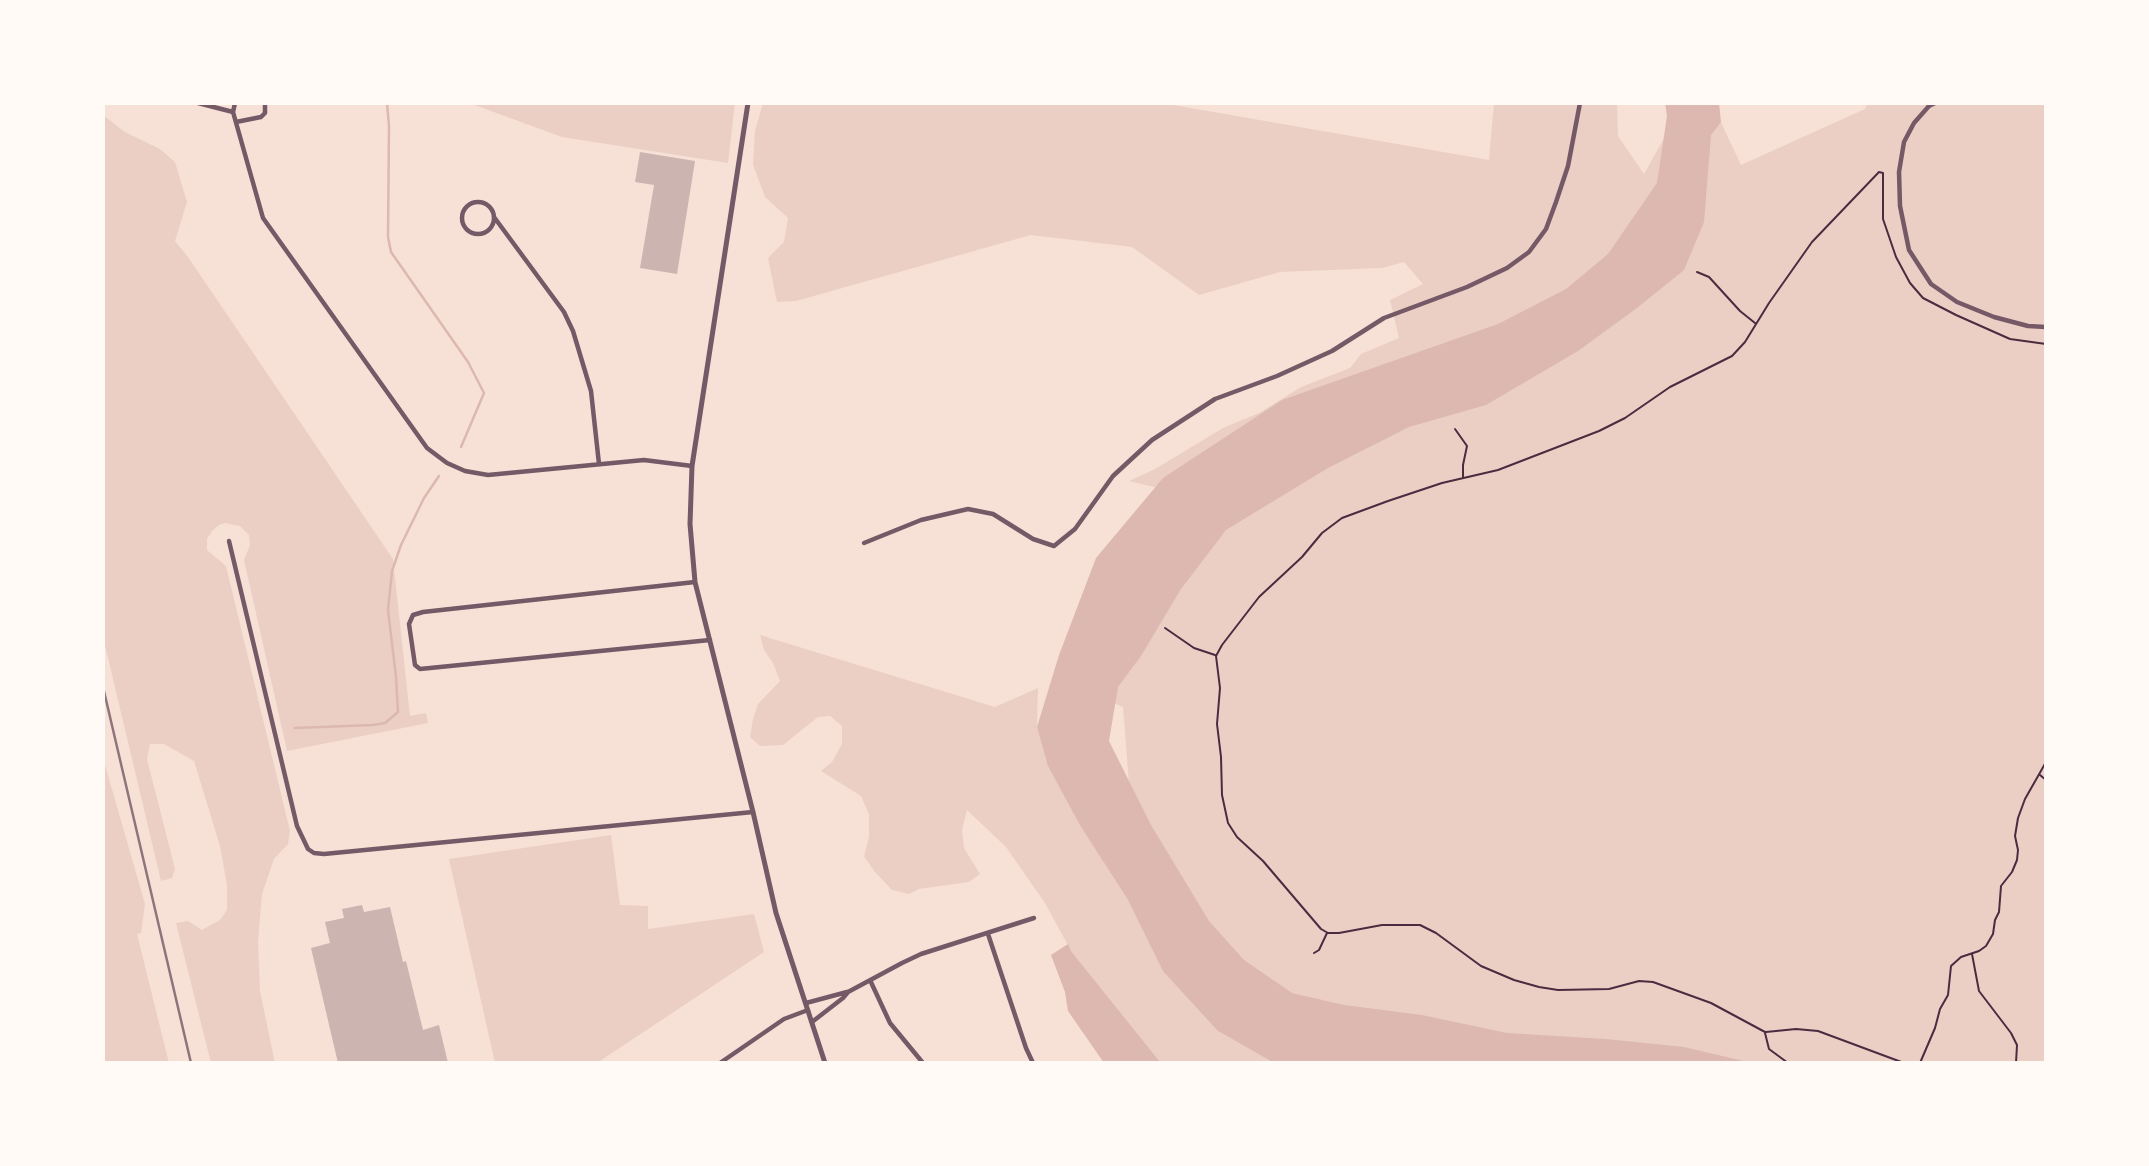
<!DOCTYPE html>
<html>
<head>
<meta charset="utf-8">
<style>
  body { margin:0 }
  #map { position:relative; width:2149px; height:1166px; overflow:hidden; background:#f7e1d7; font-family:Arial,sans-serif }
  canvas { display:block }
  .frame { position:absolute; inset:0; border:105px solid #fffaf5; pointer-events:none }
</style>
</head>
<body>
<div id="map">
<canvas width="2149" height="1166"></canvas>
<div class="frame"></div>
</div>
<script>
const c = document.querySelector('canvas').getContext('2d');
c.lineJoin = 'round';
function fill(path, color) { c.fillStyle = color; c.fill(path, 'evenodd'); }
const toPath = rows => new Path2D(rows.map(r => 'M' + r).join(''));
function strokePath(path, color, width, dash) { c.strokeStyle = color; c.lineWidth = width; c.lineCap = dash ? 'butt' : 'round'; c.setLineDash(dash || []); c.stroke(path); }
fill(toPath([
  [469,103,735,103,728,163,562,137],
  [763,103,1162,103,1489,160,1494,103,1617,103,1618,136,1644,174,1684,103,1712,103,1741,165,1865,109,1867,103,2046,103,2046,1063,1341,1063,1134,848,1123,707,1074,686,1183,494,1129,481,1155,469,1223,428,1259,413,1301,387,1350,368,1361,354,1399,338,1390,300,1423,284,1404,262,1382,268,1280,272,1199,295,1132,247,1031,235,796,301,777,302,768,258,784,242,788,218,765,197,753,165,755,131],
  [103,115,125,132,160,149,175,162,187,202,175,241,188,257,393,559,410,716,426,713,428,723,287,751,244,560,250,545,249,535,240,526,225,523,219,525,212,531,207,539,207,550,226,566,290,831,288,844,274,859,262,894,258,942,260,991,275,1063,211,1063,176,923,188,921,202,930,220,920,227,910,227,885,220,846,194,761,164,744,150,744,147,759,175,869,172,878,161,881,103,637],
  [760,635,995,707,1038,688,1037,727,1081,827,1218,1031,1274,1063,1161,1063,1071,951,1045,903,1006,847,967,810,962,830,964,848,980,874,969,882,919,889,909,894,892,890,874,871,864,856,869,837,869,814,861,796,821,771,832,762,842,744,842,726,830,716,818,717,783,745,760,746,750,737,753,719,758,704,780,681,773,663,764,650],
  [103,758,145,904,141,933,137,934,169,1063,103,1063],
  [611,835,620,905,648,906,648,929,754,914,764,952,597,1063,495,1063,449,859]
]), '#ebcfc5');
fill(toPath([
  [1665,103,1719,103,1721,122,1711,135,1704,222,1684,270,1637,308,1578,351,1486,405,1409,427,1328,468,1226,530,1181,589,1141,656,1118,687,1109,741,1151,825,1209,921,1244,960,1292,993,1344,1005,1422,1015,1507,1033,1606,1039,1684,1047,1752,1063,1274,1063,1218,1031,1163,971,1127,898,1081,827,1048,766,1037,727,1059,655,1096,558,1163,478,1282,400,1498,324,1566,289,1608,254,1657,183,1667,116],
  [1068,944,1071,951,1161,1063,1104,1063,1068,1011,1065,992,1051,955]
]), '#dcb8b0');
strokePath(toPath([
  [387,103,389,126,388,237,391,252,468,362,484,393,461,447],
  [295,728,373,725,385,723,398,712,396,677,388,610,392,571,401,545,424,498,439,476]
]), '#dcb8b0', 2.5);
fill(toPath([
  [640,152,695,161,677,274,640,268,654,185,635,182],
  [362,905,364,912,390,907,403,962,406,961,423,1030,439,1025,448,1063,338,1063,311,948,330,943,325,922,344,918,342,909]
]), '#ccb4b1');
strokePath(toPath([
  [1697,272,1709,277,1740,311,1755,323],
  [1455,429,1467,446,1463,465,1463,477],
  [1165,628,1194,648,1215,655],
  [2040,775,2046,780],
  [1314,953,1319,950,1327,933],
  [1972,954,1979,991,2011,1033,2017,1045,2016,1063],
  [1765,1032,1711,1003,1653,982,1639,981,1609,989,1558,990,1539,987,1514,980,1481,966,1436,933,1420,925,1382,925,1339,933,1328,933,1321,929,1263,861,1237,837,1228,823,1222,795,1221,757,1217,724,1220,688,1216,656,1222,645,1259,597,1302,557,1322,533,1342,518,1388,501,1442,483,1498,470,1599,431,1625,418,1670,387,1732,356,1745,342,1769,303,1812,242,1879,172,1883,173,1883,219,1896,257,1910,283,1923,298,1956,315,2010,339,2046,344],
  [1766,1032,1796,1029,1818,1031,1904,1063],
  [1765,1033,1769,1049,1788,1063],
  [1920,1063,1935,1028,1940,1009,1948,995,1951,966,1961,957,1979,951,1986,946,1993,934,1995,920,1999,912,2001,886,2012,872,2017,860,2018,850,2015,836,2018,818,2025,799,2046,762]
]), '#4a2c40', 2);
strokePath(toPath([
  [198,103,233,112,263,218,427,448,447,463,465,471,488,475,644,460,692,466],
  [1935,103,1929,106,1914,123,1904,142,1899,172,1900,206,1909,250,1931,284,1957,302,1994,317,2028,326,2046,327],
  [233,112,235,103],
  [236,122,261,117,265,113,265,103],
  '462 218a16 16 0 1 1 32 0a16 16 0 1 1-32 0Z',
  [494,217,564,312,573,331,591,391,599,464],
  [229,541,297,826,308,849,314,853,324,854,753,812],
  [864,543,921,520,968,509,993,514,1033,539,1054,546,1075,529,1113,476,1152,440,1215,399,1277,376,1332,351,1384,318,1467,287,1507,268,1529,252,1546,229,1556,202,1568,166,1580,103],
  [695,582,423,612,413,615,409,624,415,665,420,669,710,640],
  [988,934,1026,1048,1033,1063],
  [870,980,890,1023,923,1063],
  [806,1003,847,992],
  [812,1022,843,998,848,992,902,963,921,954,1034,918],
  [720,1063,784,1019,808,1010]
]), '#755966', 4.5);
strokePath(toPath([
  [748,103,692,466,690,524,695,582,753,812,776,913,825,1063]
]), '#755966', 5);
strokePath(toPath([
  [103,687,191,1063]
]), '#8f747c', 2.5);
</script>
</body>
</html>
